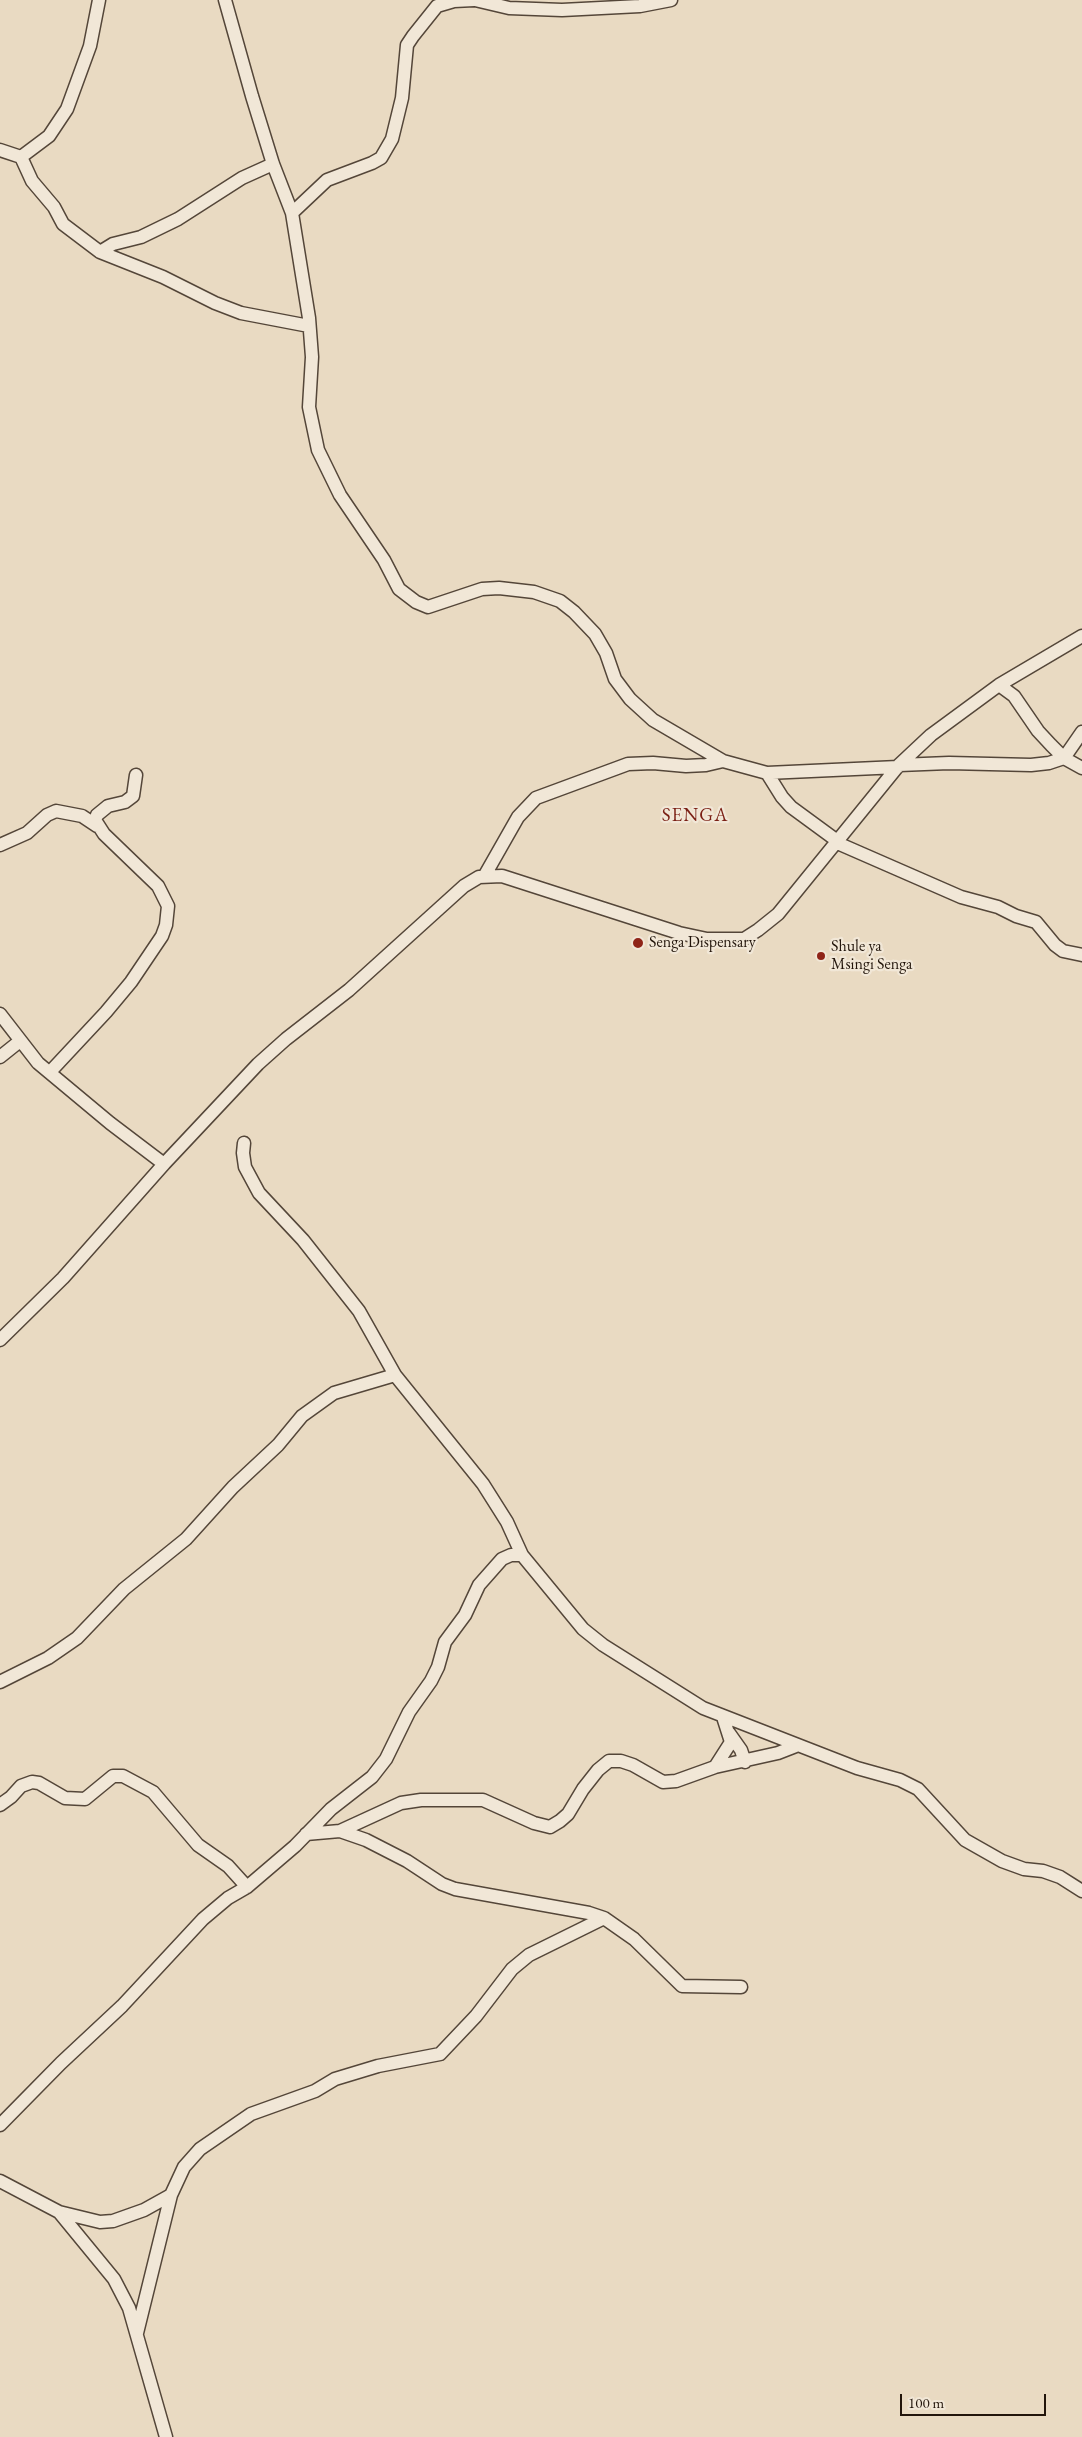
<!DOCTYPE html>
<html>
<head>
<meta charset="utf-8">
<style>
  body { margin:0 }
  #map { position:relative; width:1082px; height:2437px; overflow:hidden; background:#e9dac2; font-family:"EB Garamond",serif }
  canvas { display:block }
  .scale { position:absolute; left:900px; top:2394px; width:146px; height:22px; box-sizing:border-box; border:2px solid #22150b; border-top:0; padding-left:6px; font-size:15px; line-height:18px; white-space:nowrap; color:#22150b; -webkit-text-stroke:4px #f1e7d7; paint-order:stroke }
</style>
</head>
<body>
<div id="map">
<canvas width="1082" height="2437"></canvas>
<div class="scale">100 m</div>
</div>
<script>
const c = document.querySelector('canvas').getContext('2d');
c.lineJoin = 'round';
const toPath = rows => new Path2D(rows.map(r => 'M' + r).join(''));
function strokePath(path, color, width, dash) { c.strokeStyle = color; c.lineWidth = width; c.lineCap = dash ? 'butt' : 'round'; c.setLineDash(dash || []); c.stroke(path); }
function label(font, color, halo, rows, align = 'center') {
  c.font = font + ' "EB Garamond",serif'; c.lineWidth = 4.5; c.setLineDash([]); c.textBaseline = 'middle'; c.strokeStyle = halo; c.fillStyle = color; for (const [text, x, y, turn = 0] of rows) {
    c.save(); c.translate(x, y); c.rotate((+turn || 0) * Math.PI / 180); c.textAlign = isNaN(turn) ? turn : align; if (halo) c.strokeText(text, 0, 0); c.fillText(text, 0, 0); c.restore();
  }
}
const minor = toPath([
  [225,0,252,96,273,164,292,213,309,318,312,357,309,407,318,450,340,495,384,560,399,589,416,602,428,607,482,589,499,588,534,592,560,601,574,612,595,634,606,653,615,679,630,699,653,720,723,761,767,773,898,767],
  [475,0,509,8,562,10,640,6,671,0],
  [0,150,21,157,32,181,54,207,63,224,100,252,163,277,215,303,241,313,309,326],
  [21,157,49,136,67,109,90,46,99,0],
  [292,213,327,180,372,163,381,158,392,139,402,98,407,45,413,36,437,6,454,1,474,0],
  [100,252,113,244,141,237,178,219,242,178,273,164],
  [999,685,1014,696,1038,731,1051,745,1064,758,1082,768],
  [899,765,949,763,1031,765,1049,763,1064,758,1082,732],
  [767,773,782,797,791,807,836,840],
  [835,842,961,897,998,907,1016,916,1036,922,1055,945,1063,951,1082,955],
  [0,845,27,833,47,815,56,811,82,816,97,826],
  [485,875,518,817,536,798,628,764,653,763,686,766,706,765,723,761],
  [0,1014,38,1063,110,1123,164,1164],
  [0,1057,20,1041],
  [50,1072,106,1012,131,982,162,936,166,925,168,906,158,886,104,834,95,820,97,815,108,806,125,802,133,796,136,775],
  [244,1143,243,1153,245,1167,259,1193,303,1240,359,1311,395,1375,483,1484,507,1522,522,1555,583,1629,603,1645,703,1708,857,1768,900,1780,918,1789,965,1840,1002,1861,1024,1869,1043,1871,1060,1877,1082,1891],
  [0,1340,63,1278,164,1164,258,1064,286,1039,349,990,464,886,479,877,502,876,679,933,707,939,744,939,758,930,778,914,899,765,931,735,999,685,1082,636],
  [0,1682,48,1658,77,1638,124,1589,186,1539,233,1487,278,1445,302,1416,334,1393,395,1375],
  [729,1733,741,1750,745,1762],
  [715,1767,731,1742,723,1717],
  [0,1805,11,1797,21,1786,32,1782,39,1783,65,1798,85,1799,113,1776,123,1776,153,1792,198,1845,228,1866,247,1887],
  [340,1831,401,1803,421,1800,483,1800,534,1823,550,1827,560,1821,568,1814,583,1789,598,1770,609,1761,621,1761,633,1765,663,1782,676,1781,715,1767,778,1753,796,1746],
  [306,1834,340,1831,366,1840,407,1861,442,1884,455,1889,589,1913,604,1918,634,1939,682,1986,741,1987],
  [0,2125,61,2063,122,2006,203,1919,228,1898,247,1887,295,1846,331,1809,372,1777,386,1759,409,1712,431,1681,438,1667,445,1642,465,1615,479,1585,502,1559,511,1555,522,1555],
  [0,2181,59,2212,114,2279,129,2308,166,2437],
  [59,2212,100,2222,113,2221,144,2210,171,2195],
  [137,2333,171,2195,184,2167,200,2149,251,2114,315,2091,335,2079,378,2066,440,2054,476,2016,512,1969,529,1955,604,1918]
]);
strokePath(minor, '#544639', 15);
strokePath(minor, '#f1e7d7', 12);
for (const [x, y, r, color] of [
  [638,943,6,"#8f2418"],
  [821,956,5,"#8f2418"]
]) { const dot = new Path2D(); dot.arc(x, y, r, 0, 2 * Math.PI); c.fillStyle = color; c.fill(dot); strokePath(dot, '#f1e7d7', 2); }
label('16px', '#22150b', '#f1e7d7', [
  ["Senga Dispensary",649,943],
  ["Shule ya",831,947],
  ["Msingi Senga",831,965]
], 'left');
c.letterSpacing = '1px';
label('19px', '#7a1f14', '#f1e7d7', [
  ["SENGA",695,816]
]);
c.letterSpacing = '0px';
</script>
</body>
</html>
